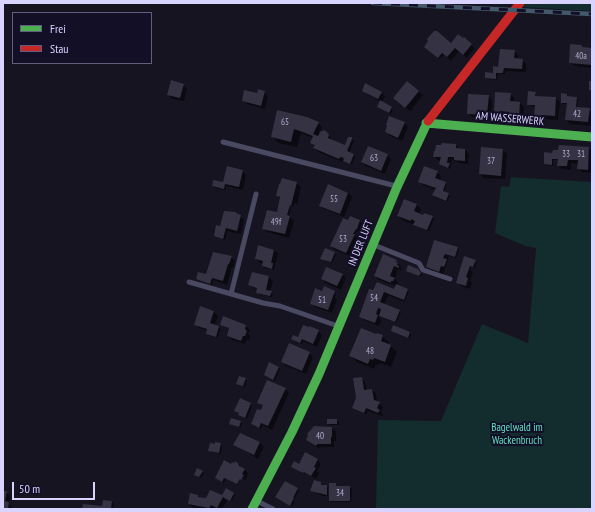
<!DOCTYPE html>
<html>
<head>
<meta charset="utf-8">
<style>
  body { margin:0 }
  #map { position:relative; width:595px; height:512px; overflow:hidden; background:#161421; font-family:"PT Sans Narrow",sans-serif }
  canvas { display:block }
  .frame { position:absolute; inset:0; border:4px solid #d9d4ff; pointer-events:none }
  .legend { position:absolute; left:12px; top:12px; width:140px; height:52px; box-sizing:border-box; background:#130f26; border:1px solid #625e7d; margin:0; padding:5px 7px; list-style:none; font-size:12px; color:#d9d4ff }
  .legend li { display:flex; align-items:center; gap:8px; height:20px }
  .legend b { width:20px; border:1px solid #625e7d }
  .scale { position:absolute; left:12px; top:482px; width:83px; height:18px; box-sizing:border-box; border:2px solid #d9d4ff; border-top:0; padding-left:5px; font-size:12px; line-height:14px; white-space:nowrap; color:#d9d4ff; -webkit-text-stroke:3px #130f26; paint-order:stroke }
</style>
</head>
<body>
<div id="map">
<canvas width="595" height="512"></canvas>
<div class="frame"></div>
<ul class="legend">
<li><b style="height:5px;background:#4caf50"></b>Frei</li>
<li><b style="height:5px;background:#c62828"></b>Stau</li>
</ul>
<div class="scale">50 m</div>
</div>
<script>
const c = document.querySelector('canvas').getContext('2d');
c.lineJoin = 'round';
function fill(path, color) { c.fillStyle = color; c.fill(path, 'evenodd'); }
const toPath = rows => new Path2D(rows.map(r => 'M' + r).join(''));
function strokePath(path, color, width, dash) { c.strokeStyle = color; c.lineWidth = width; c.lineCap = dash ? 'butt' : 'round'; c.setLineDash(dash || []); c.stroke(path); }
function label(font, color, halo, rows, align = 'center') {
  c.font = font + ' "PT Sans Narrow",sans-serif'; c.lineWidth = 4; c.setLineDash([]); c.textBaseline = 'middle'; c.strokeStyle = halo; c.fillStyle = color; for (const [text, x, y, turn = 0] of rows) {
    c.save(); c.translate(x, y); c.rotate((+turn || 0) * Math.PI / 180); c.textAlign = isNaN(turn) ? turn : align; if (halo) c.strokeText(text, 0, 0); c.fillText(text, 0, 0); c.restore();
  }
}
fill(toPath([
  [526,3,592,3,592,11,523,7],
  [511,177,592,182,592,509,376,509,378,420,441,421,482,324,528,343,536,248,525,246,495,233,501,186,509,187]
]), '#132c2d');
fill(toPath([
  [451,44,471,45,475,48,467,58,459,51,451,61,444,55,440,59,425,47],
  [582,46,584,49,592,49,592,68,574,66,570,62],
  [514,51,518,55,518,60,522,60,526,64,526,72,505,71,505,74,498,74,497,80,487,79,486,77,494,74],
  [407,82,423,95,410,111,398,102],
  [183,85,187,89,184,101,172,99,168,95],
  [363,90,381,93,385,96,382,102,393,109,391,114,380,109,378,107,381,102,367,94],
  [264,92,268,96,265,109,247,104,243,100],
  [535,93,537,97,556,98,560,102,558,120,544,119,544,121,539,121,535,117,536,107,530,106,528,105],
  [510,94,514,98,514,102,520,103,524,107,523,121,514,120,510,115,505,115,502,111,502,114,497,114,495,112],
  [567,95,578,99,577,108,589,109,592,112,592,126,570,124,566,120,568,104,563,104,562,102],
  [488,96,492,100,491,119,472,117,468,113],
  [278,112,318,123,322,127,319,133,324,131,327,132,333,141,345,146,351,138,354,141,349,153,355,157,352,165,344,160,343,162,318,152,314,148,316,145,313,138,301,133,297,147,278,143,272,136],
  [404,123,408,127,402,141,390,136,386,132],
  [456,145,460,150,465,150,469,154,468,164,459,163,457,161,452,160,450,169,440,164,441,161,438,160,434,156],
  [589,148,592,151,591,173,582,172,578,168,579,164,571,163,571,170,562,169,558,165,559,160,553,160,553,166,546,165,545,164,553,154],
  [503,150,507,154,505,179,484,178,480,174],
  [387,155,391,159,385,174,366,166,362,162],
  [242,171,246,175,243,190,226,186,226,190,215,188,213,186,223,184],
  [437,172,441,176,440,181,447,185,444,192,450,196,447,202,435,197,434,195,436,190,423,185,419,181],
  [297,183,301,187,297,204,294,203,293,207,291,206,289,217,294,221,289,238,267,232,263,228,280,214,281,200,277,196],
  [328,185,348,193,352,197,344,217,324,209,320,205],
  [405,200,417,205,421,209,419,214,432,217,434,219,429,231,402,220,398,216],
  [240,216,244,220,241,234,227,231,225,240,215,236,221,228],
  [351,217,360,221,364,225,361,233,357,231,355,236,358,239,350,256,335,250,331,246,349,221],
  [435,241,457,248,459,250,456,258,449,256,443,275,431,271,427,267],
  [274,250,278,254,274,270,265,268,263,266,264,264,260,263,256,259],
  [334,253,336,255,332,263,321,259],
  [231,257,235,261,233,268,232,267,227,285,213,280,212,285,197,279,206,275],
  [465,258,477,262,475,268,471,267,470,270,473,272,470,281,472,283,470,289,461,286,457,282],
  [396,261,400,265,402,271,398,269,395,279,398,282,397,285,409,291,405,301,404,302,388,295,384,305,401,312,396,323,377,316,381,320,379,326,364,320,360,316,370,290,399,292,396,286,379,280,375,276],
  [407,270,420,272,422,275,421,277],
  [342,274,346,278,341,290,326,283,322,279],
  [269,277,273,281,270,292,273,294,272,297,259,294,257,292,257,290,251,287,258,289],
  [324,287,336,294,335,298,337,300,332,313,315,307,311,303,326,294],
  [214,312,218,316,214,326,221,329,217,338,209,335,207,334,208,331,199,328,195,324],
  [233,321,246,326,250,330,248,334,250,336,249,340,246,340,245,344,232,340,228,336,230,329,221,325],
  [318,331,322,335,317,347,303,341,302,344,292,339,294,336,302,340,299,337],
  [392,331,410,333,411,334,410,339],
  [377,336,382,336,389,342,388,344,391,346,397,352,391,367,380,363,379,365,376,364,374,369,357,362,350,356],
  [309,353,313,357,306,374,286,366,282,362],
  [279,367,280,369,275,381,265,375],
  [361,378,365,382,367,391,372,390,376,394,377,402,383,407,381,412,383,415,382,416,368,411,366,414,353,408,357,398],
  [245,379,247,381,245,387,237,383],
  [285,389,289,393,272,430,263,425,261,429,253,426,252,424,264,406,259,403],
  [250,404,252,406,247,419,239,415,240,413,237,412],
  [337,420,339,422,339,425,330,425,328,424],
  [240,422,242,424,240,428,230,423],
  [332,428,336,432,336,441,334,441,334,447,321,447,320,449,311,444,307,440],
  [241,434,260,443,264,447,258,459,244,450],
  [211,444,221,444,222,446,221,454,211,452,209,450],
  [318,460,321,464,317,471,319,473,316,479,306,472,305,474,294,468,303,467],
  [239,464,248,473,246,479,247,481,244,479,243,481,243,478,241,478,238,484,238,485,226,479,224,483,218,479,231,465],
  [202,472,204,474,201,478,195,474],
  [321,483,322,486,326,486,328,488,328,496,323,496,311,491],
  [335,484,337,487,350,487,352,489,351,502,331,502,330,500],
  [297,489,299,490,294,500,295,501,292,507,278,498],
  [226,490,235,495,232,501,223,496],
  [3,492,6,492,10,496,9,504,12,507,12,509,3,509],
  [198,496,200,498,206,499,222,496,227,501,222,509,193,508,189,504],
  [103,501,112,502,114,504,113,509,102,509]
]), '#0007');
fill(toPath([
  [434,31,437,31,451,43,458,34,463,38,464,37,472,44,463,55,455,48,447,57,442,53,438,58,424,47,428,41,427,39],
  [570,44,582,45,582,47,592,48,592,65,569,63],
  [500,49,515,50,514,58,523,59,522,69,504,68,503,73,496,73,496,79,485,78,485,72,493,73,493,66,498,67],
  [171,80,184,84,180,98,167,95],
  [407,81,419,91,405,108,393,98],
  [589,81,592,81,592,90,589,90],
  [365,83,382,92,378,99,362,91],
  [258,89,265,91,261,106,242,101,244,90,257,93],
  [528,91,536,92,535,96,556,97,555,116,541,115,541,117,534,117,535,105,527,105],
  [495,92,511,93,510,101,520,102,519,118,509,117,509,112,500,111,500,113,494,113],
  [561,93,567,94,567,96,577,97,576,107,590,108,588,122,565,120,567,103,561,103],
  [468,94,489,95,487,115,467,114],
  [380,100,392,107,389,113,377,107],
  [277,110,307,117,319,122,313,134,318,136,320,132,324,130,327,132,329,135,328,138,345,145,348,137,352,137,352,139,347,151,354,154,350,164,343,161,344,158,340,157,339,159,313,148,315,145,310,143,313,136,300,131,294,129,291,142,271,137],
  [389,116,405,122,398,138,385,132,387,125,386,125],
  [442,143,456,144,456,148,465,149,465,161,454,160,454,157,448,157,447,163,450,163,448,168,439,164,441,157,433,157,434,151,435,151,436,145,441,145],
  [559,145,589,147,588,170,577,169,578,160,568,160,567,166,557,166,558,159,552,159,552,165,544,164,544,152,552,153,553,150,558,150],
  [368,146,388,154,381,171,361,162],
  [481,147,503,149,501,176,479,174],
  [227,166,243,170,239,187,225,184,224,189,212,186,213,180,223,182],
  [424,166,438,171,435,178,446,182,443,191,449,193,446,201,432,195,436,188,418,182],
  [282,178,297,182,291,206,290,205,287,215,290,216,285,234,262,229,267,210,277,212,280,197,276,196,279,184,280,184],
  [328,184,348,193,340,214,319,206],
  [404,199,417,204,414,211,423,215,424,213,433,216,427,230,413,225,415,221,411,219,411,221,397,216],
  [224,211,236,212,236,213,241,215,237,231,226,228,223,239,214,236,216,225,220,226],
  [350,216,360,220,357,229,356,229,353,234,355,234,346,253,330,246,343,218,348,220],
  [434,240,458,247,455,257,445,254,443,258,447,259,444,267,441,266,439,272,426,267],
  [258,245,274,250,271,263,273,263,272,269,262,266,263,261,255,259],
  [325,248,335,252,331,262,320,259],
  [213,252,232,256,229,264,228,264,223,281,212,278,210,284,196,279,198,272,206,274],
  [383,254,397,260,396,262,398,263,397,265,399,266,399,268,394,266,390,276,395,278,393,281,391,281,391,283,374,276],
  [464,256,476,260,473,267,470,266,466,277,468,278,466,286,456,283],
  [408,265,418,269,421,273,419,276,406,271],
  [326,267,343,274,337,286,321,279],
  [252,272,269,276,266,290,272,291,270,296,256,293,257,288,248,285],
  [377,282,394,289,396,284,408,289,404,300,384,292,380,302,400,310,395,322,379,316,381,309,378,308,376,314,378,315,375,323,359,317,369,289,373,290],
  [324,286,335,291,328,310,310,304,315,288,322,291],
  [200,306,214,311,210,323,219,326,216,337,206,334,207,329,194,325],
  [223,316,246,325,245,329,247,331,245,336,243,336,241,341,227,336,229,328,220,325],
  [303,325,309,327,309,326,319,330,313,344,302,339,300,343,291,339,293,335,298,337],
  [393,325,410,332,408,338,391,331],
  [361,328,376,334,377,333,383,335,381,341,391,345,385,362,374,358,373,360,370,359,368,364,349,356],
  [289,343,310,352,302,371,281,362],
  [269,362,279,367,273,380,264,375],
  [239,376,246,378,243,386,236,384],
  [362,377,364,390,372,389,374,400,380,402,377,408,380,410,378,413,366,408,364,413,352,408,356,398,353,378],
  [267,380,286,388,268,426,261,423,259,428,251,424,257,409,261,410,263,405,257,403],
  [240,398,251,403,245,418,238,415,239,413,234,411],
  [231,418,241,421,239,427,229,424],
  [327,419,337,419,337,424,327,424],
  [314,426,332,427,332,437,331,437,331,444,317,444,316,446,306,440,308,435,307,434],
  [240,433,260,442,254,455,233,445],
  [215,442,221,443,219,453,208,451,210,443,215,444],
  [305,452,318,459,314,467,316,468,311,476,304,472,303,473,291,467,294,461,299,464],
  [224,460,231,464,232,462,234,463,235,461,239,464,238,465,245,469,242,474,244,475,241,480,240,479,237,484,224,478,222,482,215,478],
  [197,468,203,471,199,477,194,475],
  [314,480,321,482,321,485,327,485,327,495,310,491],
  [285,481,298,488,293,498,294,498,290,506,275,497],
  [329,483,336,483,336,486,350,486,350,501,329,501],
  [226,488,234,493,230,501,223,497,217,508,211,505,209,508,188,504,190,493,198,495,198,497,206,498,210,490,222,495],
  [3,491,7,491,5,501,9,502,8,509,3,509],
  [103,500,112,501,111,509,82,509,83,504,102,506]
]), '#343243');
strokePath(toPath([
  [223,142,396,186],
  [374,245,419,263,423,270,450,279],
  [189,282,263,303,280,306,338,326],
  [231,294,256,194],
  [257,501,273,509]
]), '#4a4962', 5);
strokePath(toPath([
  [426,123,592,137],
  [252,509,292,432,319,374,397,187,428,121]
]), '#4caf50', 9);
strokePath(toPath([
  [428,121,520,3]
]), '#c62828', 9);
const rail = toPath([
  [373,3,592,14]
]);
strokePath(rail, '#43596b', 4.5);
strokePath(rail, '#130f26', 3, [9]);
label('9px', '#b0acd0', null, [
  ["40a",581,56],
  ["42",577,114],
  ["65",285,122],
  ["33",566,154],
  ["31",581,154],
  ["63",374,158],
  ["37",491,161],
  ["55",334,199],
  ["49f",276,222],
  ["53",343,239],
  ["54",374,298],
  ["51",322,300],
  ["48",370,351],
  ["40",320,436],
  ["34",340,493]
]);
label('11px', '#d9d4ff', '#130f26', [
  ["AM WASSERWERK",510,119,5],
  ["IN DER LUFT",361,243,-68]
]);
label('11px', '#5fe0c0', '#130f26', [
  ["Bagelwald im",517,428],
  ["Wackenbruch",517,441]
]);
</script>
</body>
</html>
